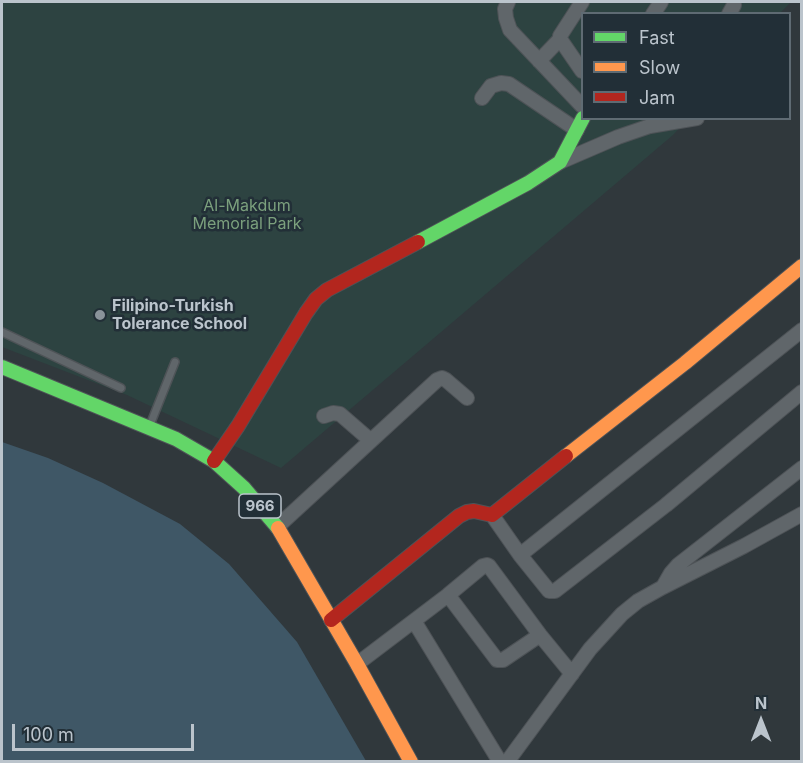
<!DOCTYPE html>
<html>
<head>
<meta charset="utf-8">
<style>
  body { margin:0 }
  #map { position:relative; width:803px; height:763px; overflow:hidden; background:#30383c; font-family:Inter,sans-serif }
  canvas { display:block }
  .frame { position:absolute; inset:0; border:3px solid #bbc4cc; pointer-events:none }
  .legend { position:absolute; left:581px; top:12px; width:210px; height:108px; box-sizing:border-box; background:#222f37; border:2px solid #5f6b73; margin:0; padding:8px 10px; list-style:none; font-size:18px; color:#bbc4cc }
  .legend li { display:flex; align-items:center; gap:12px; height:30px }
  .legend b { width:30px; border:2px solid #5f6b73 }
  .north { position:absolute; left:731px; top:691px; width:60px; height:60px; -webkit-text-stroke:4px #222f37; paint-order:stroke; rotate:0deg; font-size:16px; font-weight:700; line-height:24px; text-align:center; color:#bbc4cc }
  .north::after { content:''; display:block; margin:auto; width:21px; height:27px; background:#bbc4cc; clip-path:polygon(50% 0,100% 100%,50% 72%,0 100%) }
  .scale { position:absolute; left:12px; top:724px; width:182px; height:27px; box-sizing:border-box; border:3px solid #bbc4cc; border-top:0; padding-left:8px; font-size:18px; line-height:21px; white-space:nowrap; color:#bbc4cc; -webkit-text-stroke:4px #222f37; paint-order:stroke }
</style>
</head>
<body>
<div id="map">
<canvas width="803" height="763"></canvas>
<div class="frame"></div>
<ul class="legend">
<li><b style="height:8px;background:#63d668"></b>Fast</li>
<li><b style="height:8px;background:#ff974d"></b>Slow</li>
<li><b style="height:8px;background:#b3261e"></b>Jam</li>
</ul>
<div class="north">N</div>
<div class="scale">100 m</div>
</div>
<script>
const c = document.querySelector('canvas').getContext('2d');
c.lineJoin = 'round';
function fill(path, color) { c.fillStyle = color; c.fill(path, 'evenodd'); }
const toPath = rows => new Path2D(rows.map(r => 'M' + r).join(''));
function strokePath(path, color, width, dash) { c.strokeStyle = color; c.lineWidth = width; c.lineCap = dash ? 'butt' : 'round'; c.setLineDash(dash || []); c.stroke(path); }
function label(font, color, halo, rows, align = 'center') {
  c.font = font + ' Inter,sans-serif'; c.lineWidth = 5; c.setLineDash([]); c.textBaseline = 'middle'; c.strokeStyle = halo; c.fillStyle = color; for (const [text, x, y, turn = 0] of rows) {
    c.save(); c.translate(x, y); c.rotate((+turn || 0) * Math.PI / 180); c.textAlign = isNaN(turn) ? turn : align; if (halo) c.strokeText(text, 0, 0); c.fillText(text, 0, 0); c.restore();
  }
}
fill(toPath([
  [2,2,791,2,780,13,582,14,582,118,688,119,673,135,281,468,127,395,2,347]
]), '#2d4341');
fill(toPath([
  [2,442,48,458,103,483,180,524,229,564,297,642,366,761,2,761]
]), '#3f5766');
const lane = toPath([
  [2,332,121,388],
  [150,425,175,362]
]);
const street = toPath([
  [508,2,505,9,506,18,510,30,582,106],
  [582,2,560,36,560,39,582,71],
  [653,14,661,2],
  [729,14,734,5],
  [539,61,560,39],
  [482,98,491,86,501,83,509,84,577,130],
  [650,126,697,118],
  [560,162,618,137,650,126,656,118],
  [324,416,333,413,340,414,370,440],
  [492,515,520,555,549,591,555,591,666,505,802,392],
  [277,527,437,380,442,378,446,380,467,398],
  [520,555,802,330],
  [663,587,671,573,678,565,802,468],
  [448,595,497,660,503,660,540,635],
  [414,621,500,762],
  [357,664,448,595,483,566,487,565,489,566,540,635,572,674],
  [507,762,590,649,622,614,638,601,663,587,744,546,802,514]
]);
const fast = toPath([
  [418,242,528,183,560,162,583,118],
  [2,367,176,439,214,461,244,488,278,528]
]);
const slow = toPath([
  [566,456,685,363,802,266],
  [278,528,357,664,411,762]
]);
const jam = toPath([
  [214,461,238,426,306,313,316,299,327,290,418,242],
  [331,620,459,516,467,512,474,511,492,515,566,456]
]);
strokePath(lane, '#4e5357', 10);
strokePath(street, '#4e5357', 16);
strokePath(fast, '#4e5357', 16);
strokePath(slow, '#4e5357', 16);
strokePath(jam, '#4e5357', 16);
strokePath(lane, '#60666a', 7);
strokePath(street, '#60666a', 14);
strokePath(fast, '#63d668', 14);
strokePath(slow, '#ff974d', 14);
strokePath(jam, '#b3261e', 14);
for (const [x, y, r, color] of [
  [100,315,6,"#8a939a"]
]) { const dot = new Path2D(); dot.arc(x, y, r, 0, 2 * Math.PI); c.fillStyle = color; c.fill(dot); strokePath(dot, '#222f37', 2); }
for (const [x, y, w] of [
  [260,506,42]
]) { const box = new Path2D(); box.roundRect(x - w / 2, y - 12, w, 24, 4.5); c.fillStyle = '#222f37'; c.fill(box); strokePath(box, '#bbc4cc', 1.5); }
label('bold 15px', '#bbc4cc', null, [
  ["966",260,506]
]);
label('16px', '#7ba07d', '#222f37', [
  ["Al-Makdum",247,206],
  ["Memorial Park",247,224]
]);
label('bold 16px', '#bbc4cc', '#222f37', [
  ["Filipino-Turkish",112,306],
  ["Tolerance School",112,324]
], 'left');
</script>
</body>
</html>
